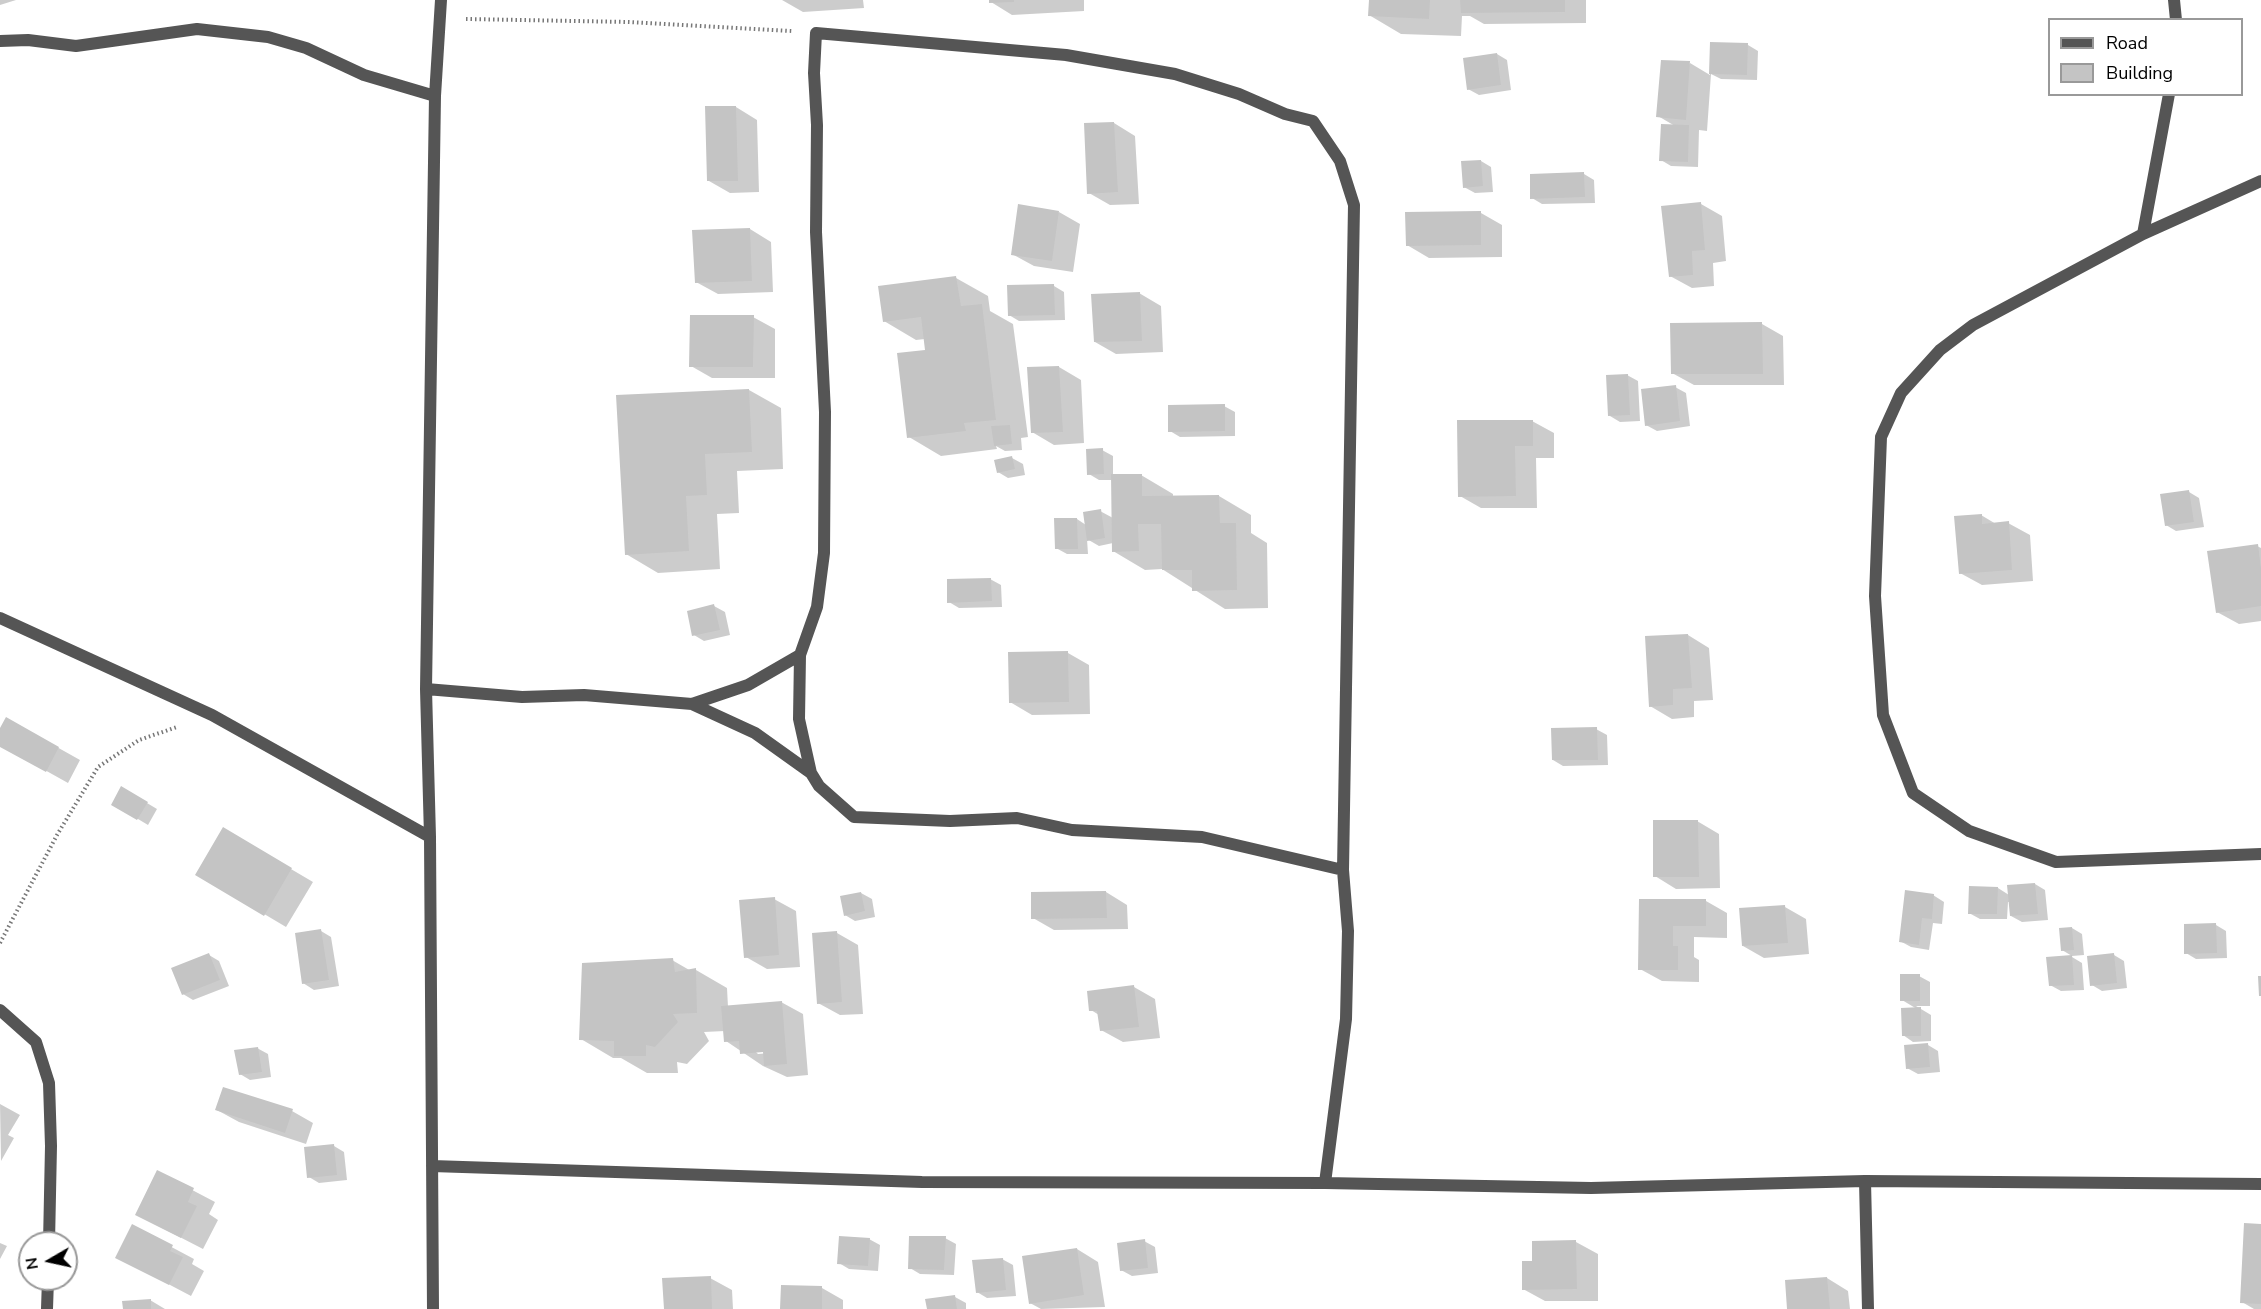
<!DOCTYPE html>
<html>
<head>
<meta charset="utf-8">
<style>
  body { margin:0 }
  #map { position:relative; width:2261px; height:1309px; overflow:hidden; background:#fff; font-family:"Nunito Sans",sans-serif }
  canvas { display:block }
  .legend { position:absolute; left:2048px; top:18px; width:195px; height:78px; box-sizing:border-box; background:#fff; border:2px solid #999; margin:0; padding:8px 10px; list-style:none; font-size:18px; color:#000 }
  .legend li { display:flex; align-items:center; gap:12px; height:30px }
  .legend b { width:30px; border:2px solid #999 }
  .north { position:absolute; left:18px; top:1231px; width:60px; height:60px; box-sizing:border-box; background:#fff; border:2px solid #999; border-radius:50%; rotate:261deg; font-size:16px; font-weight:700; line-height:24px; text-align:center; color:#000 }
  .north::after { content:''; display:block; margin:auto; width:21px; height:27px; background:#000; clip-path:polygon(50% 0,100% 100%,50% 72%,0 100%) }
</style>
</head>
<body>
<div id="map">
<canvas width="2261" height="1309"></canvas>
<ul class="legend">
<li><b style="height:8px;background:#555"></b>Road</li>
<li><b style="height:16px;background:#c4c4c4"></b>Building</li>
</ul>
<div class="north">N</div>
</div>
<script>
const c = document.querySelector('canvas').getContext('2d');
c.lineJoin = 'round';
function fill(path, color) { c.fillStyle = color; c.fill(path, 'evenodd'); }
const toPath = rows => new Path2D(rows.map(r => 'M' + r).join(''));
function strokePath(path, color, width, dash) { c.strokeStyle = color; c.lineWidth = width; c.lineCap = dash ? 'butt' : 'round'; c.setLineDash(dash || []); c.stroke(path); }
fill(toPath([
  [0,0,16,0,0,5],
  [782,0,863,0,864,8,803,12],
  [991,0,1084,0,1084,11,1012,15,991,2],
  [1370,0,1586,0,1586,23,1484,24,1470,16,1462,16,1461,36,1401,34,1369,15],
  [1712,44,1748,45,1758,51,1757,80,1721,79,1711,74,1707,131,1699,130,1698,167,1671,166,1661,160,1675,126,1658,116,1690,63,1710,75],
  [1497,54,1507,60,1511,90,1479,95,1468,89],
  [736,107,757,120,759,192,730,193,709,181],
  [1114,123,1135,136,1139,204,1110,205,1089,193],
  [1481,161,1491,167,1493,192,1475,193,1464,187],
  [1584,174,1594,180,1595,203,1542,204,1532,198],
  [1701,204,1722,216,1726,261,1713,263,1714,286,1692,288,1670,276],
  [1059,212,1080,224,1073,272,1034,266,1012,254],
  [1481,213,1502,225,1502,257,1429,258,1407,245],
  [750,229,771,242,773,292,718,294,696,282],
  [956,278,988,296,990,311,1013,324,1028,437,1021,438,1022,450,1005,451,996,446,997,449,941,456,909,437,927,351,925,339,916,340,884,321],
  [1054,286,1064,292,1065,320,1019,321,1009,315],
  [1139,293,1161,306,1163,352,1116,354,1095,342],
  [753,317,775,329,775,378,712,378,691,366],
  [1762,324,1783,336,1784,385,1694,385,1672,373],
  [1059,367,1081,380,1084,443,1054,445,1032,432,1029,369],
  [1627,375,1638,381,1640,421,1620,422,1610,416],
  [1675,387,1686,393,1690,426,1657,431,1646,425],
  [749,390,781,408,783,469,737,471,739,513,717,514,720,569,658,573,626,554],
  [1224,406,1235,412,1235,436,1180,437,1170,431],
  [1532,421,1554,433,1554,458,1536,458,1537,508,1481,508,1460,496],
  [1102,450,1113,456,1113,475,1141,475,1173,494,1173,497,1219,496,1251,515,1251,533,1267,543,1268,608,1225,609,1162,569,1145,570,1113,551,1113,543,1099,546,1087,539,1088,554,1067,554,1056,548,1077,519,1086,525,1100,511,1113,518,1112,480,1099,480,1089,474],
  [1012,458,1023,464,1025,475,1008,478,998,472],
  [2189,492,2199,498,2204,527,2176,531,2166,525],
  [1981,515,1996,524,2008,523,2030,535,2033,581,1982,585,1960,573],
  [2257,546,2261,548,2261,621,2239,624,2217,612],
  [990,579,1001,585,1002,607,959,608,949,602],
  [714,606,725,612,730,635,704,641,694,635],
  [1688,635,1709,648,1713,700,1694,701,1694,717,1672,719,1650,706],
  [1068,653,1089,665,1090,714,1032,715,1010,702],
  [7,719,80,760,68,783,0,745,0,731],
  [1596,729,1607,735,1608,765,1563,766,1553,760],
  [122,788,157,809,148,825,113,804],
  [1697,821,1719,834,1720,888,1676,889,1655,876],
  [223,829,313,882,286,927,197,874],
  [2035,884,2045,890,2048,920,2022,922,2011,916,2010,902,2008,902,2007,919,1980,919,1969,913,1998,888,2009,895],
  [1106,892,1127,905,1128,929,1054,930,1033,918],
  [861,893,872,899,875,917,855,921,845,915],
  [1933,895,1944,902,1942,924,1933,923,1929,950,1911,947,1900,941],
  [774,899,796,911,800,967,767,969,746,957],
  [1640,900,1706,901,1727,913,1727,938,1694,937,1694,957,1699,960,1699,982,1662,981,1640,969],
  [1785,907,1806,919,1809,954,1764,958,1743,946],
  [2216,925,2226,931,2227,958,2196,959,2186,953],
  [2072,928,2082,934,2084,955,2072,956,2062,950],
  [321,931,331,937,339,986,314,990,303,983],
  [837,933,858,945,863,1014,840,1015,818,1003],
  [209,955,219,961,229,986,193,1000,183,994],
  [2114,955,2124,961,2127,988,2102,991,2092,985],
  [2072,957,2082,963,2084,990,2061,991,2050,985],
  [672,960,691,971,696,970,727,988,728,1007,781,1002,803,1014,808,1075,787,1077,763,1066,726,1041,725,1031,704,1032,709,1041,687,1064,677,1062,678,1073,647,1073,621,1058,613,1058,581,1039],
  [770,1050,770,1053,758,1054,755,1051],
  [1919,976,1930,982,1930,1006,1916,1006,1931,1015,1931,1041,1913,1042,1903,1035,1917,1009,1902,1000],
  [1134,987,1155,999,1160,1038,1123,1042,1101,1030,1099,1015,1091,1010],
  [1928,1045,1938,1051,1940,1072,1918,1074,1907,1068],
  [257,1048,268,1054,271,1077,250,1080,240,1074],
  [0,1104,20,1115,8,1135,14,1138,1,1161],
  [217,1110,292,1111,313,1123,306,1144,239,1122],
  [334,1146,344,1152,347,1180,319,1183,309,1177],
  [158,1172,215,1202,209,1214,218,1220,203,1249,137,1215],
  [132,1226,194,1259,192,1264,204,1271,191,1296,117,1257],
  [2261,1226,2261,1309,2254,1309,2242,1302],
  [945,1238,956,1244,954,1275,920,1274,910,1268],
  [869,1239,880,1245,878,1271,849,1269,839,1263],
  [1144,1241,1155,1247,1158,1273,1132,1276,1121,1270],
  [1533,1242,1576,1242,1598,1254,1598,1301,1545,1301,1523,1289,1533,1263],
  [0,1243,7,1246,0,1259],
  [1077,1249,1098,1262,1105,1307,1041,1309,1030,1303],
  [1002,1259,1013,1265,1016,1296,987,1298,977,1292],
  [710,1278,732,1290,733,1309,665,1309],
  [1827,1278,1848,1291,1850,1309,1788,1309],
  [822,1288,843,1300,843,1309,782,1309],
  [955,1297,966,1303,966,1309,928,1309],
  [150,1300,165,1309,124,1309]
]), '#0003');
fill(toPath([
  [989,0,1014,0,1014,2,989,3],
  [1369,0,1430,0,1429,19,1368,16],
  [1460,0,1565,0,1565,12,1461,13],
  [1710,42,1748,43,1747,75,1709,74],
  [1497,53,1501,85,1467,90,1463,58],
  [1661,60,1690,61,1686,120,1656,117],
  [705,106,736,106,738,181,707,181],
  [1114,122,1118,192,1087,194,1084,123],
  [1661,124,1689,125,1688,162,1659,161],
  [1481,160,1483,186,1463,188,1461,161],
  [1584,172,1585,197,1530,199,1530,174],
  [1701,202,1705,250,1692,251,1693,275,1669,277,1661,206],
  [1018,204,1059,211,1052,261,1011,255],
  [1481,211,1481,245,1406,246,1405,212],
  [750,228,752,281,695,283,692,230],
  [956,276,961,306,982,304,996,420,964,423,966,431,907,438,897,353,925,350,921,317,883,322,878,286],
  [1054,284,1055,315,1008,316,1007,285],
  [1140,292,1142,341,1094,342,1091,294],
  [690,315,754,315,753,367,689,367],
  [1762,322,1763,374,1671,374,1670,323],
  [1059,366,1063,432,1031,433,1027,367],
  [1628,374,1630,415,1608,416,1606,375],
  [1676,385,1680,421,1645,426,1641,389],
  [749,389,752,452,705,454,707,495,686,496,689,551,625,555,616,395],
  [1225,404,1225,431,1168,432,1168,405],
  [1457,420,1533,420,1533,446,1515,446,1516,496,1458,497],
  [1010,425,1012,444,994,446,991,426],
  [1103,448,1104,474,1087,475,1086,449],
  [1012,456,1015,469,997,473,994,460],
  [1111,474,1142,474,1142,496,1219,495,1220,523,1236,523,1237,590,1192,591,1192,570,1162,570,1161,524,1138,524,1139,551,1112,552],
  [2189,490,2194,522,2165,526,2160,494],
  [1101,509,1105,538,1087,541,1083,512],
  [1982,514,1982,524,2009,521,2012,570,1959,574,1954,516],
  [1054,518,1077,518,1078,549,1055,549],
  [2258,544,2261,569,2261,606,2216,613,2207,551],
  [991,578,992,601,947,603,947,579],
  [714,604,720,630,692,636,687,611],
  [1688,634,1692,688,1673,689,1673,705,1649,707,1645,636],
  [1068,651,1069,702,1009,703,1008,652],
  [6,717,59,747,46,772,0,747,0,728],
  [1597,727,1598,760,1552,760,1551,728],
  [121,786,148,802,137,820,111,805],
  [1653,820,1698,820,1699,877,1653,877],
  [223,827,292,868,264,916,195,875],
  [2035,883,2038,914,2010,916,2007,885],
  [1969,886,1998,887,1997,914,1968,914],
  [1905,890,1934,894,1932,919,1922,918,1919,945,1899,942],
  [1106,891,1107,918,1031,919,1031,892],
  [861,892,865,911,844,916,840,896],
  [775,897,779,955,744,958,739,900],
  [1639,899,1706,899,1706,926,1673,926,1673,946,1678,946,1678,970,1638,970],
  [1785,905,1788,943,1742,946,1739,908],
  [2216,923,2217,953,2184,954,2184,924],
  [2072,927,2074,950,2061,951,2059,928],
  [321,929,329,980,302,984,295,933],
  [837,931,842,1002,817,1004,812,933],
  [209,953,220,980,182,995,171,968],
  [2114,953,2117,983,2090,986,2087,956],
  [2072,955,2074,985,2049,986,2046,957],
  [673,958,675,972,696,968,697,1013,673,1014,678,1022,655,1047,646,1045,646,1056,614,1056,614,1041,579,1040,582,963],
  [1900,974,1920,974,1920,1001,1900,1001],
  [2258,976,2261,976,2261,996,2259,996],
  [1134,985,1139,1027,1100,1031,1097,1011,1089,1011,1087,991],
  [782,1001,787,1064,764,1066,763,1052,740,1054,739,1041,724,1042,721,1006],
  [1921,1007,1921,1036,1902,1036,1901,1008],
  [1928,1043,1930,1067,1906,1069,1904,1045],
  [258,1047,262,1072,239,1075,234,1050],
  [223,1087,293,1109,285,1133,215,1110],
  [334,1144,337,1175,307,1178,304,1147],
  [157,1170,194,1188,188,1202,197,1206,181,1238,135,1215],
  [2244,1223,2261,1224,2261,1304,2240,1303],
  [132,1224,173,1245,170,1251,183,1257,169,1285,115,1258],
  [839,1236,870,1238,868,1266,837,1264],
  [909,1236,946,1236,944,1270,908,1269],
  [1145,1239,1148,1268,1120,1271,1117,1243],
  [1576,1240,1577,1289,1522,1290,1522,1261,1532,1261,1532,1241],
  [1077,1248,1084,1295,1029,1304,1022,1256],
  [1003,1258,1006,1290,976,1293,972,1260],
  [711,1276,712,1309,664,1309,662,1278],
  [1827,1277,1830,1309,1787,1309,1785,1280],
  [781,1285,822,1286,822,1309,780,1309],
  [955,1295,957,1309,927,1309,925,1299],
  [151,1299,151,1309,123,1309,122,1301]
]), '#c4c4c4');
strokePath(toPath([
  [466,19,628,22,792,31],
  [0,943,57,835,98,767,139,740,177,727]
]), '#777', 4, [1.5, 3]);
strokePath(toPath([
  [2174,0,2176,20],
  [0,41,28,40,76,46,197,29,268,37,306,48,364,75,435,96],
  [2261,181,2143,234,1973,325,1940,350,1901,393,1881,437,1875,596,1883,715,1913,793,1969,831,2056,862,2261,854],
  [2143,234,2169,94],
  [0,618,212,715,430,837],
  [426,689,522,697,584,695,692,704,755,733,811,773],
  [692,704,748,685,800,655],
  [0,1010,36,1042,49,1083,51,1146,49,1243],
  [432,1166,922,1182,1325,1183,1591,1188,1865,1181,2261,1184],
  [1865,1181,1868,1309],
  [1325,1183,1346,1019,1348,931,1343,870,1354,205,1340,161,1313,121,1285,114,1239,94,1175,74,1066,55,816,33,814,73,817,125,816,232,825,412,824,553,817,607,800,655,799,719,811,773,819,786,854,817,950,821,1017,818,1072,830,1202,837,1343,870],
  [47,1309,48,1279],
  [433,1309,430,837,426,689,435,96,441,0]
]), '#555', 12);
</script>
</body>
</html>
